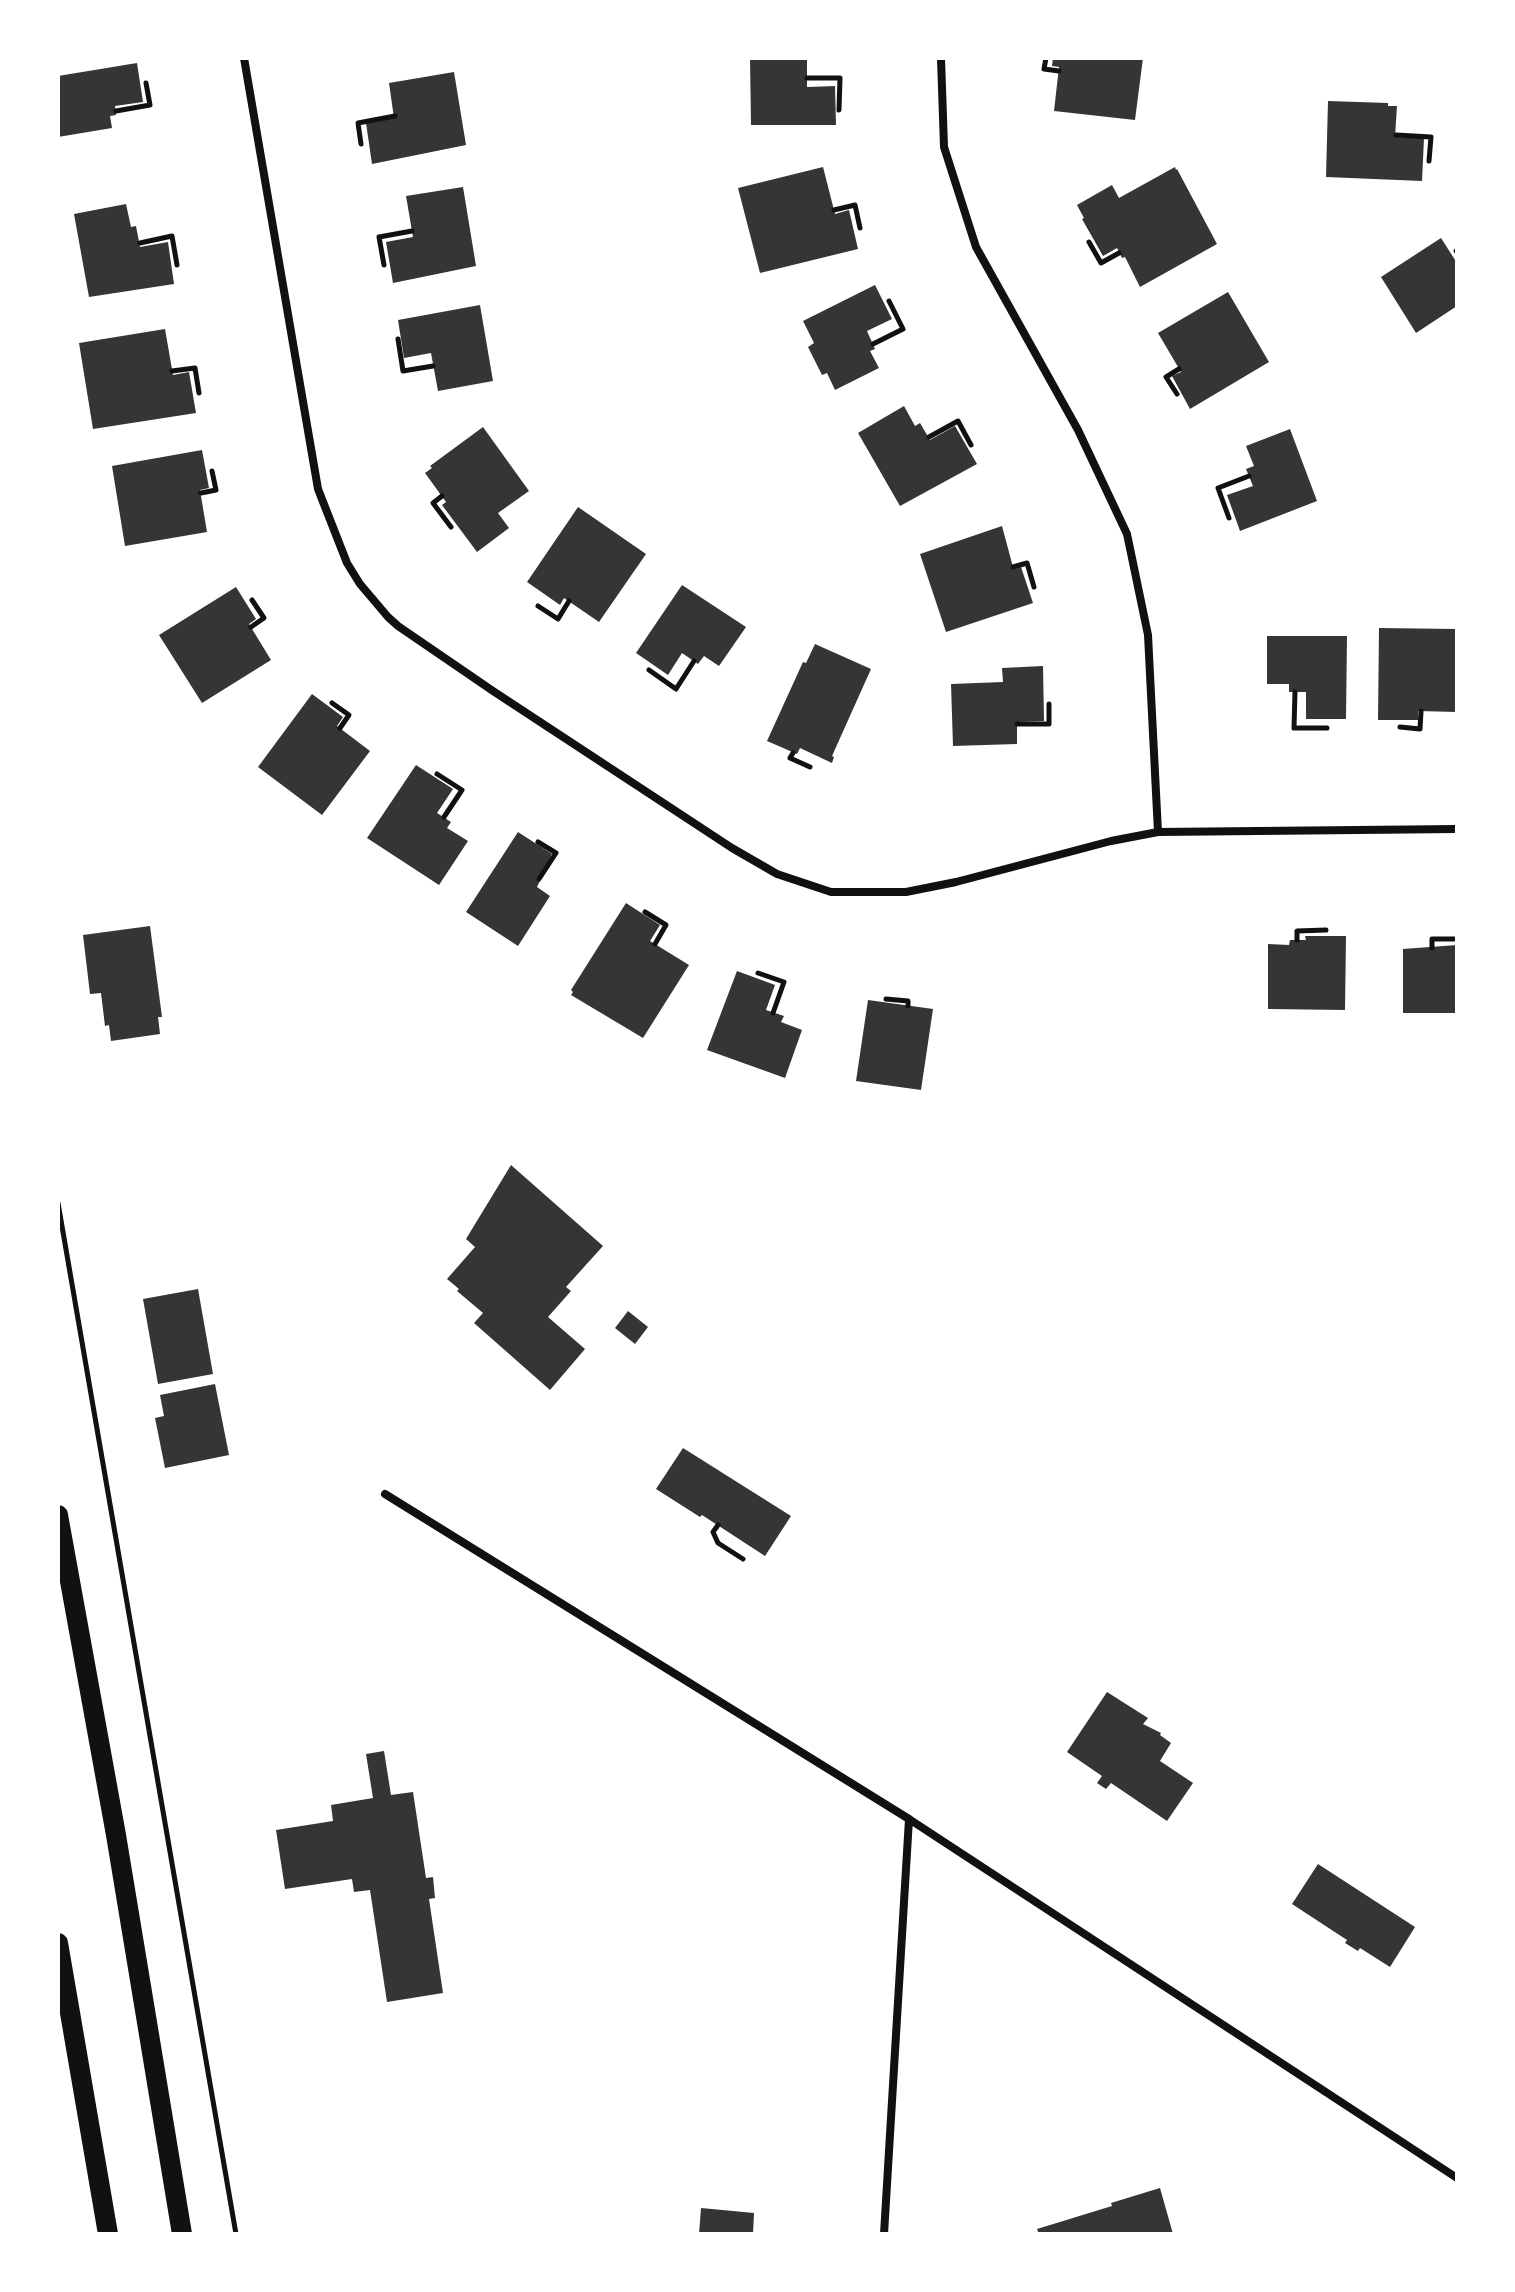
<!DOCTYPE html>
<html>
<head>
<meta charset="utf-8">
<style>
  body { margin:0 }
  #map { position:relative; width:1515px; height:2292px; overflow:hidden; background:#fff; font-family:"Archivo Narrow",sans-serif }
  canvas { display:block }
  .frame { position:absolute; inset:0; border:60px solid #fff; pointer-events:none }
</style>
</head>
<body>
<div id="map">
<canvas width="1515" height="2292"></canvas>
<div class="frame"></div>
</div>
<script>
const c = document.querySelector('canvas').getContext('2d');
c.lineJoin = 'round';
function fill(path, color) { c.fillStyle = color; c.fill(path, 'evenodd'); }
const toPath = rows => new Path2D(rows.map(r => 'M' + r).join(''));
function strokePath(path, color, width, dash) { c.strokeStyle = color; c.lineWidth = width; c.lineCap = dash ? 'butt' : 'round'; c.setLineDash(dash || []); c.stroke(path); }
fill(toPath([
  [750,58,807,58,807,87,835,86,836,125,751,125],
  [1053,58,1143,58,1135,120,1054,111,1059,67,1052,66],
  [137,63,143,102,115,106,116,115,110,116,112,128,58,137,58,76],
  [454,72,466,145,372,164,366,123,394,118,389,83],
  [1328,101,1388,103,1388,106,1397,106,1395,137,1424,138,1422,181,1326,177],
  [823,167,835,214,849,210,858,249,760,273,738,188],
  [1175,167,1176,170,1177,169,1217,244,1140,287,1125,257,1122,258,1117,248,1103,256,1082,219,1084,218,1077,205,1112,185,1119,198],
  [463,187,476,266,393,283,386,242,413,237,406,196],
  [126,204,131,227,136,226,140,247,168,242,174,284,89,297,74,214],
  [1441,238,1457,263,1457,306,1416,333,1381,277],
  [875,285,892,319,867,331,875,349,870,351,879,368,835,390,827,373,822,375,808,347,814,343,803,321],
  [1228,292,1269,362,1190,409,1172,376,1181,372,1158,333],
  [480,305,493,381,438,391,431,353,404,358,398,320],
  [165,329,173,375,189,372,196,413,93,429,79,343],
  [904,406,915,426,920,423,930,440,955,426,977,464,900,506,858,433],
  [483,427,529,491,498,513,509,528,477,552,442,505,446,502,425,473,432,468,430,466],
  [1290,429,1317,501,1240,531,1227,495,1253,486,1246,469,1254,466,1246,446],
  [202,450,209,488,200,490,207,532,125,546,112,466],
  [578,507,646,554,599,622,564,598,560,605,527,582],
  [1002,526,1013,567,1015,569,1021,567,1033,603,946,632,920,554],
  [682,585,746,627,719,666,704,656,698,664,682,653,668,675,636,653],
  [236,587,256,619,249,624,271,660,202,703,159,635],
  [1379,628,1457,629,1457,712,1418,711,1418,720,1378,720],
  [1267,636,1347,636,1346,719,1306,719,1306,692,1289,692,1289,684,1267,684],
  [815,644,871,669,832,756,834,757,832,763,800,748,797,754,767,741,803,662,806,663],
  [1043,666,1044,721,1017,722,1017,744,953,746,951,684,1003,682,1002,668],
  [312,694,343,717,337,726,370,751,322,815,258,767],
  [416,765,453,789,437,813,451,822,447,828,468,841,439,885,367,838],
  [518,832,552,854,537,887,550,896,518,946,466,912],
  [626,903,660,925,650,941,689,965,643,1038,571,995,573,992,571,990],
  [150,926,162,1017,158,1017,160,1034,111,1041,109,1025,105,1026,101,993,90,994,83,935],
  [1305,936,1346,936,1345,1010,1268,1009,1268,944,1289,945,1290,940,1306,940],
  [1457,945,1457,1013,1403,1013,1403,949],
  [737,971,775,985,766,1010,784,1016,781,1022,802,1030,785,1078,707,1050],
  [868,1000,933,1009,921,1090,856,1081],
  [511,1165,603,1246,566,1287,571,1291,548,1317,585,1349,550,1390,474,1323,483,1313,457,1291,459,1289,447,1279,475,1247,466,1239],
  [198,1289,213,1374,158,1384,143,1299],
  [628,1311,648,1327,635,1344,615,1328],
  [215,1384,229,1455,165,1468,155,1418,164,1416,160,1395],
  [683,1448,791,1516,765,1556,702,1515,700,1517,656,1489],
  [1107,1692,1148,1718,1143,1724,1161,1733,1160,1735,1171,1743,1160,1761,1193,1783,1167,1821,1111,1783,1106,1789,1097,1783,1102,1776,1067,1752],
  [384,1751,391,1795,413,1792,426,1878,433,1877,435,1898,429,1899,443,1993,387,2002,370,1890,354,1892,352,1879,285,1889,276,1830,333,1821,331,1805,373,1798,366,1754],
  [1318,1864,1415,1927,1390,1967,1360,1948,1358,1951,1345,1943,1347,1940,1292,1904],
  [1160,2188,1173,2234,1039,2234,1037,2229,1112,2206,1111,2203],
  [701,2208,754,2213,753,2234,699,2234]
]), '#353535');
strokePath(toPath([
  [1046,58,1044,69,1059,71],
  [807,78,840,78,839,110],
  [116,111,150,105,146,83],
  [1396,135,1431,137,1429,161],
  [361,144,358,123,395,116],
  [834,210,855,205,860,228],
  [1089,242,1101,263,1119,253],
  [140,243,172,236,177,265],
  [1456,251,1457,252],
  [384,265,379,237,412,231],
  [398,339,403,371,433,366],
  [873,344,903,329,889,301],
  [172,371,195,368,199,393],
  [1177,394,1166,377,1179,369],
  [929,437,958,421,971,445],
  [201,493,216,490,212,471],
  [442,496,433,503,451,527],
  [1229,518,1218,488,1249,476],
  [1013,567,1027,563,1034,587],
  [538,606,558,619,569,601],
  [251,627,264,618,252,600],
  [649,670,676,689,694,661],
  [1295,692,1294,728,1327,728],
  [332,703,349,715,340,728],
  [1017,724,1049,724,1049,704],
  [1400,727,1420,729,1421,711],
  [793,753,790,758,810,767],
  [437,774,462,790,444,817],
  [538,842,556,853,539,879],
  [645,912,666,925,655,944],
  [1297,940,1297,931,1326,930],
  [1432,948,1432,939,1454,939],
  [758,973,784,982,773,1013],
  [886,999,908,1001,908,1006],
  [58,1203,236,2234],
  [718,1525,713,1532,718,1543,743,1559]
]), '#111', 5);
strokePath(toPath([
  [244,58,318,489,347,563,360,584,388,617,398,626,493,691,732,848,777,874,831,892,906,892,956,882,1111,841,1158,832,1457,829],
  [941,58,944,147,976,247,1078,430,1127,534,1148,635,1158,832],
  [385,1494,909,1819,1457,2178],
  [884,2234,909,1819]
]), '#111', 8);
strokePath(toPath([
  [58,1515,116,1835,182,2234],
  [58,1943,108,2234]
]), '#111', 20);
</script>
</body>
</html>
